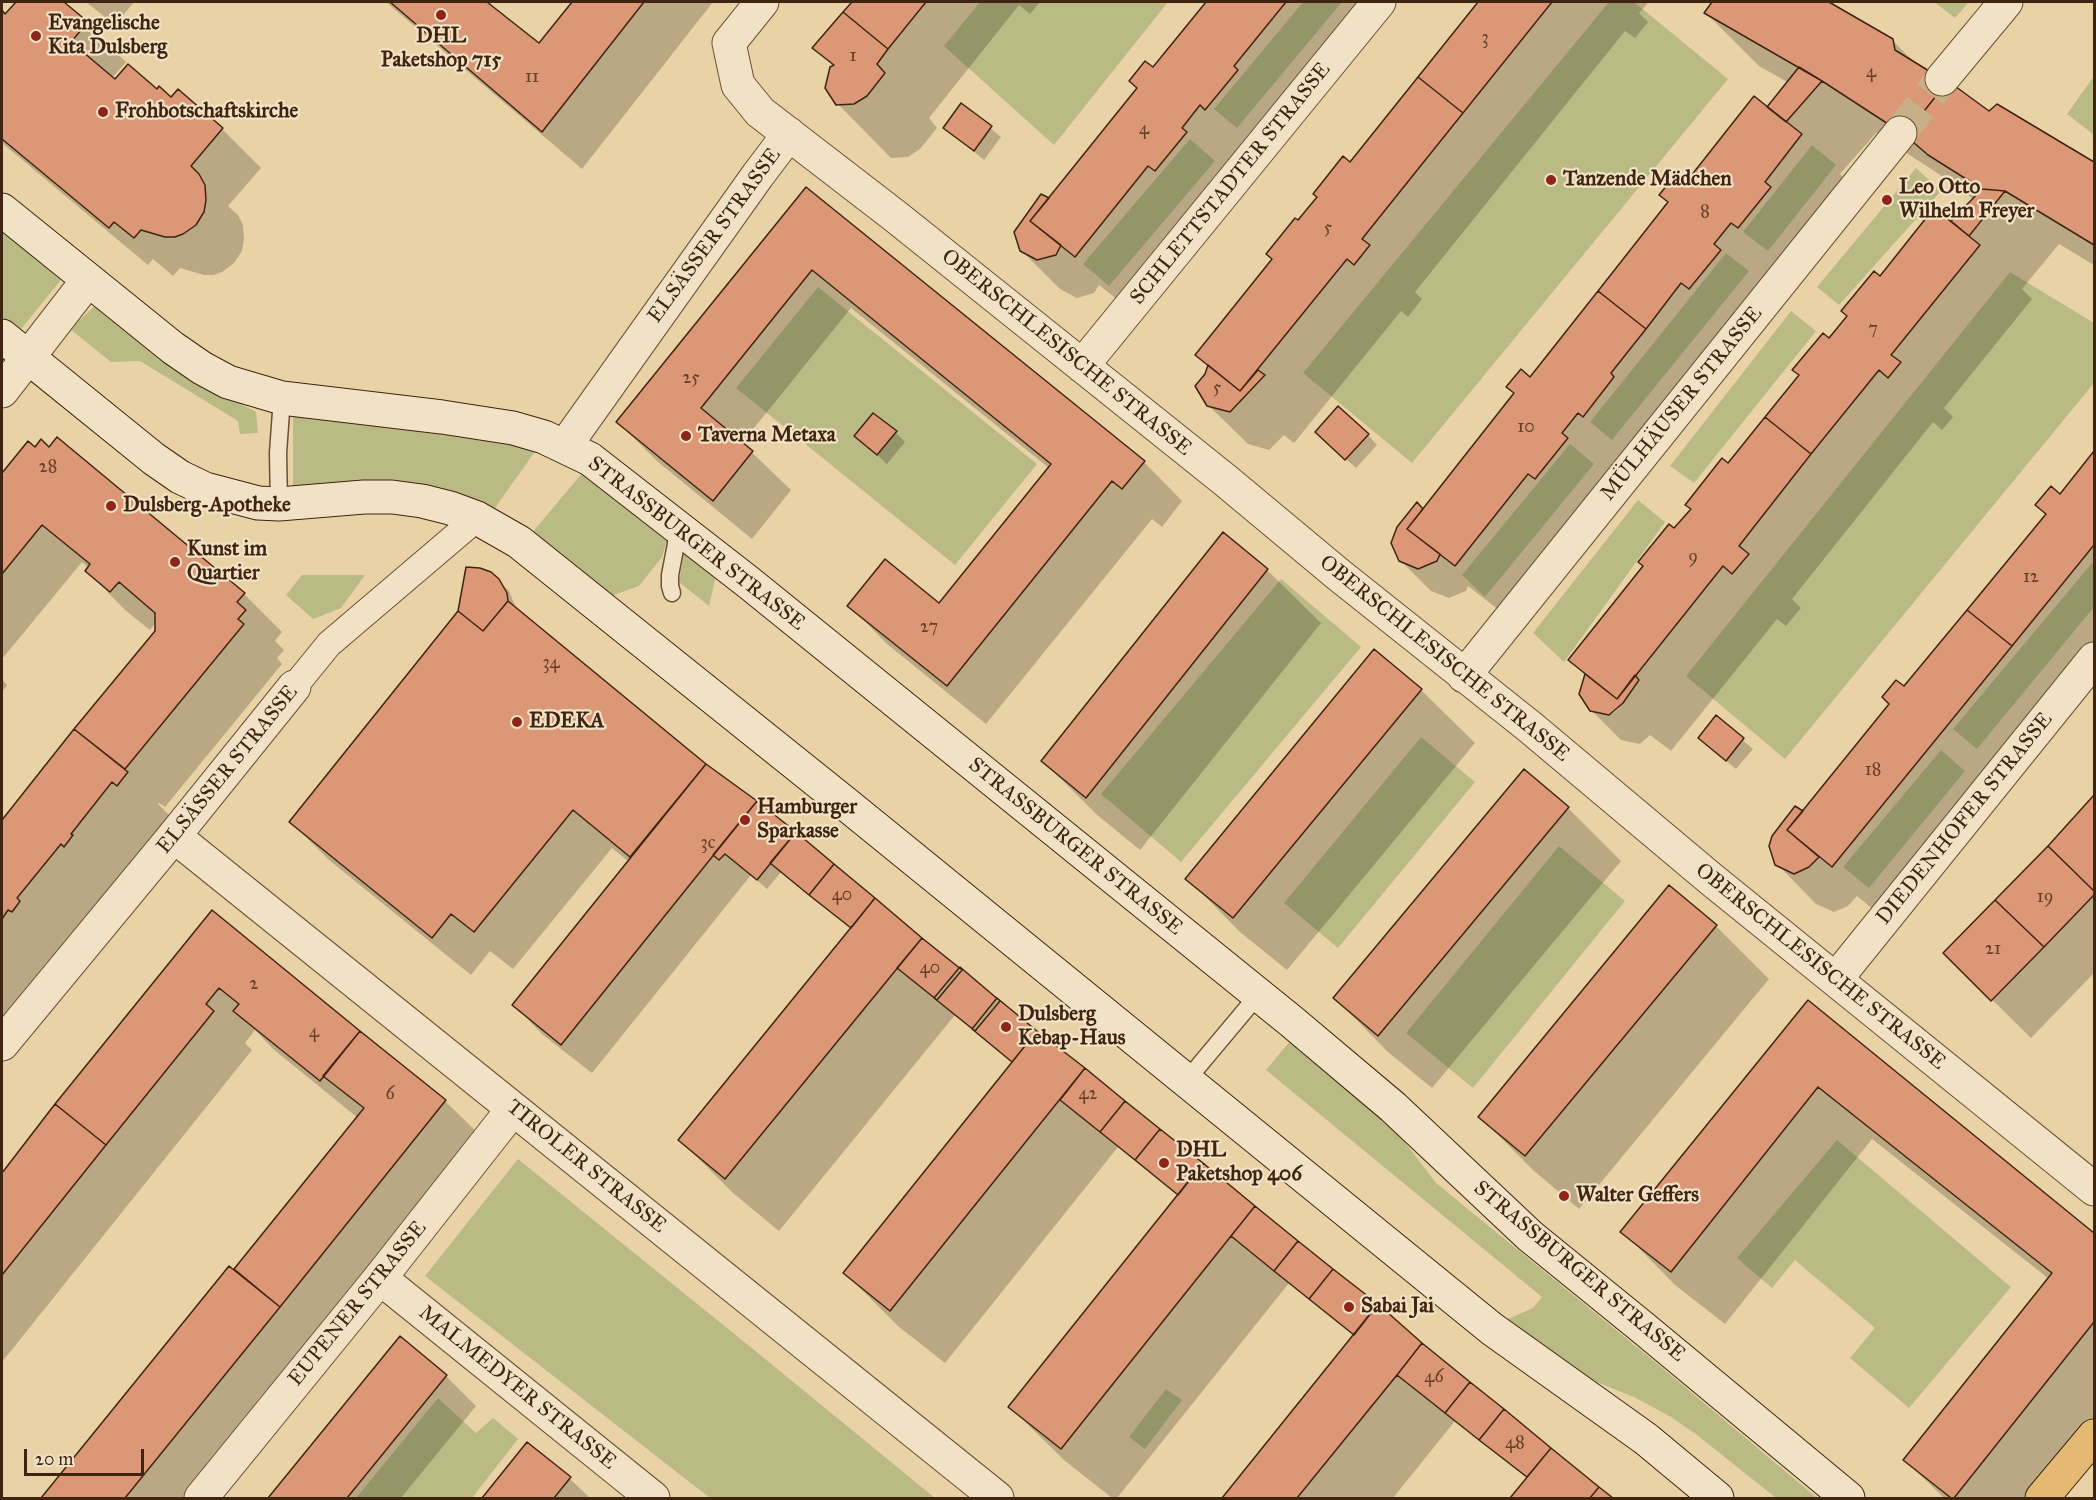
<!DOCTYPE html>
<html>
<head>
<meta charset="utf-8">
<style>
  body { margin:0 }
  #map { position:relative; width:2096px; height:1500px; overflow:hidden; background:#e9d3a6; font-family:"IM FELL Great Primer",serif }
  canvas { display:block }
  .frame { position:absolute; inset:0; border:3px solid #3f2411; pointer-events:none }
  .scale { position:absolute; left:24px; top:1449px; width:120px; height:27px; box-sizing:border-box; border:3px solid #3f2411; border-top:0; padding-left:8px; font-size:18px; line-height:21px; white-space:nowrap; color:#3f2411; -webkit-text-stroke:4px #f1e2c5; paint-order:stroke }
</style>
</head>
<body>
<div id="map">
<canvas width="2096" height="1500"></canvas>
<div class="frame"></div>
<div class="scale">20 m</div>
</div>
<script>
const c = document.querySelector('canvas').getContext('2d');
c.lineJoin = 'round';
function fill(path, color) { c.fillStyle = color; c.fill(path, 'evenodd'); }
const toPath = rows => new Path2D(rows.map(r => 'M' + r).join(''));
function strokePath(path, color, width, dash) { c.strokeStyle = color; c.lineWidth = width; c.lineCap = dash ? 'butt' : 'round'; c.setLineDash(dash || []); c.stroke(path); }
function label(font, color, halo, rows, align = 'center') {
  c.font = font + ' "IM FELL Great Primer",serif'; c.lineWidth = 4.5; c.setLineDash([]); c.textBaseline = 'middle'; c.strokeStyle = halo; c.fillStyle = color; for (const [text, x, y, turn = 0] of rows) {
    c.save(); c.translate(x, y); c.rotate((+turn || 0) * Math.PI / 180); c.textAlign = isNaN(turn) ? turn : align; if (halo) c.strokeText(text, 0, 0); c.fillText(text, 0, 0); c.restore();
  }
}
fill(toPath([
  [980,2,1168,2,1054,145,944,46],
  [1303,2,1342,2,1237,128,1214,109],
  [1609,2,1634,2,1728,79,1412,463,1303,373],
  [1934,2,1969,2,1955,18],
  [2094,76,2094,135,2067,114],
  [1190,139,1215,161,1109,286,1083,264],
  [1812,145,1836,165,1768,251,1743,232],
  [1916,168,1941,191,1839,305,1817,287],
  [2,226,64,276,18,333,2,320],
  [1726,253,1749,271,1612,440,1590,422],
  [2010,272,2094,323,2094,383,1785,759,1686,676],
  [818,287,1037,464,955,565,736,388],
  [99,302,200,382,256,412,258,433,240,434,238,421,140,361,111,362,70,329],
  [1791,311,1816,331,1694,483,1670,466],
  [293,416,447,432,536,450,495,508,457,494,293,487],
  [1570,444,1594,464,1485,597,1462,575],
  [584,471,667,539,662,557,639,586,608,597,531,534],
  [1638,500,1665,522,1564,662,1533,633],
  [685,545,717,571,709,606,679,582],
  [2092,563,2094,565,2094,607,1977,749,1953,729],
  [302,575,365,575,341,608,313,619,286,595],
  [1281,579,1361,647,1181,862,1101,794],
  [1421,737,1475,782,1338,948,1284,903],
  [1941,750,1965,771,1869,888,1843,867],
  [1559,846,1625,901,1473,1088,1406,1033],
  [1291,1040,1385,1116,1436,1183,1660,1366,1817,1498,1776,1498,1697,1435,1671,1417,1634,1397,1586,1378,1503,1321,1533,1308,1542,1297,1266,1070],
  [1837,1140,2011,1287,1909,1408,1850,1358,1875,1328,1795,1260,1772,1288,1737,1258],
  [518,1159,753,1349,935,1498,710,1498,425,1276],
  [1166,1389,1182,1400,1145,1449,1129,1437],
  [438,1398,476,1433,493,1418,518,1439,472,1498,356,1498]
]), '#babb84');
fill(toPath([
  [18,2,63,2,126,62,112,78,157,91,171,99,178,91,222,129,261,168,228,206,238,215,243,225,244,239,242,251,234,263,222,272,214,275,204,275,180,268,173,276,153,259,148,265,2,143,2,12,5,16],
  [86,2,134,2,115,25],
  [386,2,484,2,539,45,573,2,713,2,582,169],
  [853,2,1040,2,1030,14,1019,5,929,118,937,128,920,149,908,157,891,158,838,104,834,67,814,48],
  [1208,2,1382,2,1129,309,1099,285,1094,293,1077,298,1060,289,1021,250,1049,200],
  [1480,2,1649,2,1639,13,1648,22,1635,38,1625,31,1415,292,1422,299,1408,317,1401,311,1294,443,1284,435,1269,450,1248,444,1208,405,1207,375,1274,260,1299,222,1350,164],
  [1714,2,1826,2,1892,40,1917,65,1989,113,1997,106,2094,164,2094,265,2059,244,2022,289,2032,299,1944,408,1953,417,1942,430,1933,422,1792,599,1801,608,1786,626,1777,619,1671,751,1650,735,1640,744,1621,740,1591,710,1586,676,1570,660,1800,376,1794,370,1829,340,1880,278,1951,223,1974,200,1960,188,1876,133,1840,174,1855,189,1509,618,1468,586,1466,591,1449,598,1431,591,1401,561,1424,511,1515,394,1508,387,1531,379,1683,188,1768,110,1789,83,1759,66,1706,13],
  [1617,706,1619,708,1612,714,1612,710],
  [962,105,1001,137,984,160,945,128],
  [806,189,1144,462,1182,501,1162,527,1152,519,986,724,887,644,849,605,939,605,1049,468,851,308,742,443,791,490,752,539,657,461,618,422],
  [896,433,905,442,887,464,866,445],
  [1368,435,1377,445,1356,468,1327,442],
  [28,443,244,594,282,632,275,641,284,650,277,658,282,664,165,807,159,803,158,804,180,826,2,1039,2,822,156,631,156,622,150,630,125,610,87,571,89,568,82,562,2,659,2,475],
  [2094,454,2094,664,1886,920,1857,896,1848,906,1834,912,1816,904,1777,864,1771,846,1803,813],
  [1223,534,1267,570,1321,623,1140,850,1096,814,1043,761],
  [498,580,509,591,517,611,705,765,756,802,921,939,1201,1164,1610,1498,1512,1498,1528,1479,1455,1421,1393,1498,1224,1498,1355,1336,1289,1283,1117,1498,1112,1498,1064,1460,1010,1407,1179,1196,1118,1147,945,1363,898,1326,845,1273,1013,1063,955,1015,779,1231,733,1193,680,1140,852,929,781,872,767,889,751,875,592,1073,543,1035,514,1005,629,862,612,848,513,969,490,951,471,975,329,860,291,822],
  [2,679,7,685,2,692],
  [1421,690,1475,743,1287,970,1240,932,1187,878],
  [1716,717,1753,749,1736,769,1710,747],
  [2094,798,2094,973,2031,1038,1945,953],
  [1568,808,1621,861,1432,1088,1388,1052,1335,998],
  [212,913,445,1101,484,1139,194,1498,43,1498,229,1268,234,1272,358,1118,273,1049,255,1030,245,1043,252,1050,2,1362,2,1175],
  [1716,926,1769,979,1579,1209,1533,1170,1480,1117],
  [1808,1002,2094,1235,2094,1442,2050,1498,1944,1498,1905,1460,2049,1279,1872,1139,1725,1324,1675,1285,1622,1231],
  [400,1338,446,1376,476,1406,401,1498,270,1498],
  [528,1444,570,1479,590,1498,484,1498]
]), '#0003');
const building = toPath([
  [16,2,64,2,88,22,71,42,115,79,128,64,157,89,159,86,171,97,178,89,223,128,191,166,199,174,205,185,206,200,204,212,196,225,183,234,175,237,165,237,141,230,134,238,114,222,109,228,2,139,2,10,5,14,16,2],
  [390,2,487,2,539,43,572,2,644,2,542,132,390,2],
  [852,2,926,2,888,49,843,12,852,2],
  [1206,2,1286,2,1234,66,1238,70,1205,110,1200,105,1182,128,1187,132,1155,171,1148,166,1075,257,1030,221,1137,88,1129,81,1145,61,1153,67,1206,2],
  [1478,2,1552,2,1463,113,1418,77,1478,2],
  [1712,2,1829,2,1893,39,1895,50,1942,79,1948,81,1905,135,1822,81,1704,13,1712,2],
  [843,12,888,49,877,64,885,73,867,96,854,104,836,105,825,88,830,67,834,65,812,48,843,12],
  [1799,67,1822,81,1786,122,1767,107,1799,67],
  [1418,77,1463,113,1362,239,1370,245,1354,265,1347,259,1240,391,1195,355,1272,259,1266,254,1295,218,1298,220,1317,197,1313,194,1343,156,1350,162,1418,77],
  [1948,81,1989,111,1997,104,2094,162,2094,245,2005,191,1982,189,1928,155,1905,135,1948,81],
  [1754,96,1802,134,1765,182,1771,187,1738,228,1731,223,1714,244,1721,250,1689,289,1681,283,1646,329,1598,291,1668,202,1659,195,1673,178,1683,186,1754,96],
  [961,103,992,126,974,151,943,128,961,103],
  [806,187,1145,461,1122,489,1112,481,947,686,847,606,885,559,939,603,1051,464,812,270,701,408,753,451,713,501,616,422,806,187],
  [1982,189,2005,191,1969,236,1951,221,1982,189],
  [1041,194,1049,198,1030,221,1061,245,1056,255,1037,260,1020,251,1014,232,1041,194],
  [1934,208,1980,245,1891,355,1901,362,1888,378,1879,370,1811,454,1765,417,1799,375,1792,370,1823,333,1829,338,1847,316,1841,311,1874,271,1880,276,1934,208],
  [1598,291,1646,329,1611,373,1614,377,1583,417,1578,413,1562,433,1568,438,1535,479,1528,474,1455,566,1407,529,1514,393,1506,387,1521,369,1530,377,1598,291],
  [1208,365,1240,391,1258,370,1265,375,1230,412,1207,406,1195,386,1205,374,1208,365],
  [1338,406,1369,434,1345,460,1315,432,1338,406],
  [873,413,897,431,877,455,854,436,873,413],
  [1765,417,1811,454,1739,546,1749,554,1732,574,1723,566,1617,699,1568,660,1643,566,1638,562,1669,524,1674,528,1691,509,1685,505,1722,458,1728,463,1765,417],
  [57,437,245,593,237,602,246,610,238,619,244,624,125,769,74,729,155,631,155,613,119,582,110,592,85,571,90,564,42,525,2,574,2,473,28,441,35,447,41,439,49,447,57,437],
  [2094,451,2094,545,2012,646,1967,610,2046,514,2035,505,2051,486,2060,494,2094,451],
  [1417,502,1423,509,1407,529,1440,554,1437,561,1418,569,1399,561,1391,543,1397,527,1417,502],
  [1223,532,1268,569,1086,798,1041,761,1223,532],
  [466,567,480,568,491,572,499,579,507,593,508,601,483,631,458,611,466,567],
  [508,601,706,764,630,857,573,810,474,932,451,914,432,938,289,822,458,611,483,631,508,601],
  [1967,610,2012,646,1832,867,1787,830,1889,704,1882,697,1896,680,1904,686,1967,610],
  [1374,649,1422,689,1233,918,1185,879,1374,649],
  [1585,674,1617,699,1635,675,1639,680,1623,703,1609,715,1590,711,1579,694,1585,674],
  [1716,715,1744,738,1726,761,1698,738,1716,715],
  [74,729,128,772,117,786,112,782,71,834,73,835,64,847,61,844,17,898,20,901,18,904,12,912,8,910,2,919,2,820,74,729],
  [706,764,757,801,561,1045,512,1005,706,764],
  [1524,769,1569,807,1378,1036,1333,998,1524,769],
  [2094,795,2094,891,2048,846,2094,795],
  [757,801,796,832,757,880,725,854,719,860,713,855,757,801],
  [1795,806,1803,811,1787,830,1819,857,1809,867,1794,874,1775,865,1769,846,1772,836,1795,806],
  [796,832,834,864,809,895,770,863,796,832],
  [2048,846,2094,891,2094,895,2044,947,1995,900,2048,846],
  [834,864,875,898,851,928,809,895,834,864],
  [1669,885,1717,925,1525,1156,1478,1117,1669,885],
  [875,898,922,938,725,1179,678,1140,875,898],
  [1995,900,2044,947,1991,1001,1943,953,1995,900],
  [212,910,360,1031,320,1081,233,1011,239,1004,219,988,206,1004,214,1011,106,1145,55,1104,212,910],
  [922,938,962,970,937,1000,897,968,922,938],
  [960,967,1000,1001,975,1031,934,998,960,967],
  [997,998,1037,1031,1012,1062,972,1029,997,998],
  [1808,1000,2094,1233,2094,1322,1954,1498,1951,1498,1903,1460,2052,1273,1818,1087,1671,1272,1620,1232,1808,1000],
  [360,1031,446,1100,280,1307,234,1269,364,1108,323,1076,360,1031],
  [1037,1031,1085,1068,890,1311,843,1273,1037,1031],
  [1085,1068,1125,1101,1100,1132,1060,1100,1085,1068],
  [1125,1101,1160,1129,1135,1160,1100,1132,1125,1101],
  [55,1104,106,1145,2,1275,2,1173,55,1104],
  [1160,1129,1203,1163,1178,1195,1135,1160,1160,1129],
  [1203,1163,1255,1206,1061,1449,1008,1407,1203,1163],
  [1255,1206,1298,1241,1274,1271,1231,1236,1255,1206],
  [1298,1241,1333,1269,1309,1299,1274,1271,1298,1241],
  [229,1266,280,1307,125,1498,41,1498,229,1266],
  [1333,1269,1378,1304,1354,1335,1309,1299,1333,1269],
  [1378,1304,1422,1343,1397,1375,1297,1498,1222,1498,1378,1304],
  [400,1336,447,1375,347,1498,268,1498,400,1336],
  [1422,1343,1470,1382,1445,1413,1397,1375,1422,1343],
  [1470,1382,1504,1409,1479,1440,1445,1413,1470,1382],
  [1504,1409,1551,1448,1527,1477,1479,1440,1504,1409],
  [527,1442,571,1477,554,1498,482,1498,527,1442],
  [1551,1448,1599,1487,1590,1498,1510,1498,1551,1448],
  [1599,1487,1613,1498,1590,1498,1599,1487]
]);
fill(building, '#dc9776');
strokePath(building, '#3f2411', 1.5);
strokePath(toPath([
  [1900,133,1942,79]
]), '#c7b088', 33, [33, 16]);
const service = toPath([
  [279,504,278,453,282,398],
  [672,593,670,586,670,575,676,544,676,533,673,526],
  [1186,1081,1258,995]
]);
const pedestrian = toPath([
  [294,687,329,644,477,518]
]);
const minor = toPath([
  [762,2,729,43,738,85,760,112,895,216,1225,480,1339,575,1530,727,1711,879,2094,1189],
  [1942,79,2006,2],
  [1082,366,1379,2],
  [2,391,88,280],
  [565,446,758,175,789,134],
  [1464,676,1900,133],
  [174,836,997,1498],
  [1836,979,2094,659],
  [2,1044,174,836,294,687],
  [380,1278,653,1498],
  [201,1498,380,1278,513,1109]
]);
const secondary = toPath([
  [2,210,173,348,202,368,228,382,282,398,442,417,513,428,544,437,590,459,748,582,1291,1021,1393,1107,1530,1236,1642,1327,1848,1498],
  [2,336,154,459,180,477,205,489,258,503,279,504,364,497,392,497,422,501,450,508,477,518,519,542,846,804,1492,1329,1646,1439,1717,1498]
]);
const primary = toPath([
  [2042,1498,2094,1436]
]);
strokePath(service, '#6a5036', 19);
strokePath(pedestrian, '#6a5036', 28);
strokePath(minor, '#6a5036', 35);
strokePath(secondary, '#3f2411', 35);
strokePath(primary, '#3f2411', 35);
strokePath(service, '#f1e2c5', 16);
strokePath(pedestrian, '#f1e2c5', 26);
strokePath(minor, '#f1e2c5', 33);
strokePath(secondary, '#f1e2c5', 33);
strokePath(primary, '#e4ba73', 33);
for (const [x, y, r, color] of [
  [441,15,6,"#8f2418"],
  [36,36,6,"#8f2418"],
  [103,112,6,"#8f2418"],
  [1551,180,6,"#8f2418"],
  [1887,200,6,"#8f2418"],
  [686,436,6,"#8f2418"],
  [111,506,6,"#8f2418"],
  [175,562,6,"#8f2418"],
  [517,722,6,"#8f2418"],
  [745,820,6,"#8f2418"],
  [1006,1027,6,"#8f2418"],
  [1164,1163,6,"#8f2418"],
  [1564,1196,6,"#8f2418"],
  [1349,1307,6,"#8f2418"]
]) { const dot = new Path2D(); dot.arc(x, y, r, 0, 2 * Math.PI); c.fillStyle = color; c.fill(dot); strokePath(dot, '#f1e2c5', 2); }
label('18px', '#66412a', null, [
  ["3",1485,39],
  ["1",853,57],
  ["4",1871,73],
  ["11",532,78],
  ["4",1144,130],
  ["8",1705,213],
  ["5",1328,229],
  ["7",1873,330],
  ["25",691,379],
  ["5",1217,389],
  ["10",1526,428],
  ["28",48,468],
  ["9",1693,558],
  ["12",2031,578],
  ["27",929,628],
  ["34",551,664],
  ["18",1873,771],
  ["3c",708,844],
  ["40",842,896],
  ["19",2045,898],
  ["21",1993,950],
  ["40",930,969],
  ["2",254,985],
  ["4",314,1033],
  ["6",390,1095],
  ["42",1088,1095],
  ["46",1434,1378],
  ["48",1515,1444]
]);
label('bold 21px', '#3f2411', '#f1e2c5', [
  ["Evangelische",48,24],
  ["Kita Dulsberg",48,48],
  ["DHL",441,37,"center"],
  ["Paketshop 715",441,61,"center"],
  ["Frohbotschaftskirche",115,112],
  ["Tanzende Mädchen",1563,180],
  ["Leo Otto",1899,188],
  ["Wilhelm Freyer",1899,212],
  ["Taverna Metaxa",698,436],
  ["Dulsberg-Apotheke",123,506],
  ["Kunst im",187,550],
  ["Quartier",187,574],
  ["EDEKA",529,722],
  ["Hamburger",757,808],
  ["Sparkasse",757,832],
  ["Dulsberg",1018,1015],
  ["Kebap-Haus",1018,1039],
  ["DHL",1176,1151],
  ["Paketshop 406",1176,1175],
  ["Walter Geffers",1576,1196],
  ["Sabai Jai",1361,1307]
], 'left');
label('21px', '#3f2411', '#f1e2c5', [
  ["SCHLETTSTADTER STRASSE",1231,184,-51],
  ["ELSÄSSER STRASSE",715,236,-54],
  ["OBERSCHLESISCHE STRASSE",1066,353,39],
  ["MÜLHÄUSER STRASSE",1682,404,-51],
  ["STRASSBURGER STRASSE",696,544,38],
  ["OBERSCHLESISCHE STRASSE",1444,659,39],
  ["ELSÄSSER STRASSE",228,770,-51],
  ["DIEDENHOFER STRASSE",1965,819,-51],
  ["STRASSBURGER STRASSE",1075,847,39],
  ["OBERSCHLESISCHE STRASSE",1820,967,39],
  ["TIROLER STRASSE",586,1167,39],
  ["STRASSBURGER STRASSE",1579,1272,40],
  ["EUPENER STRASSE",358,1304,-51],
  ["MALMEDYER STRASSE",517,1388,39]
]);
</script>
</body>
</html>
